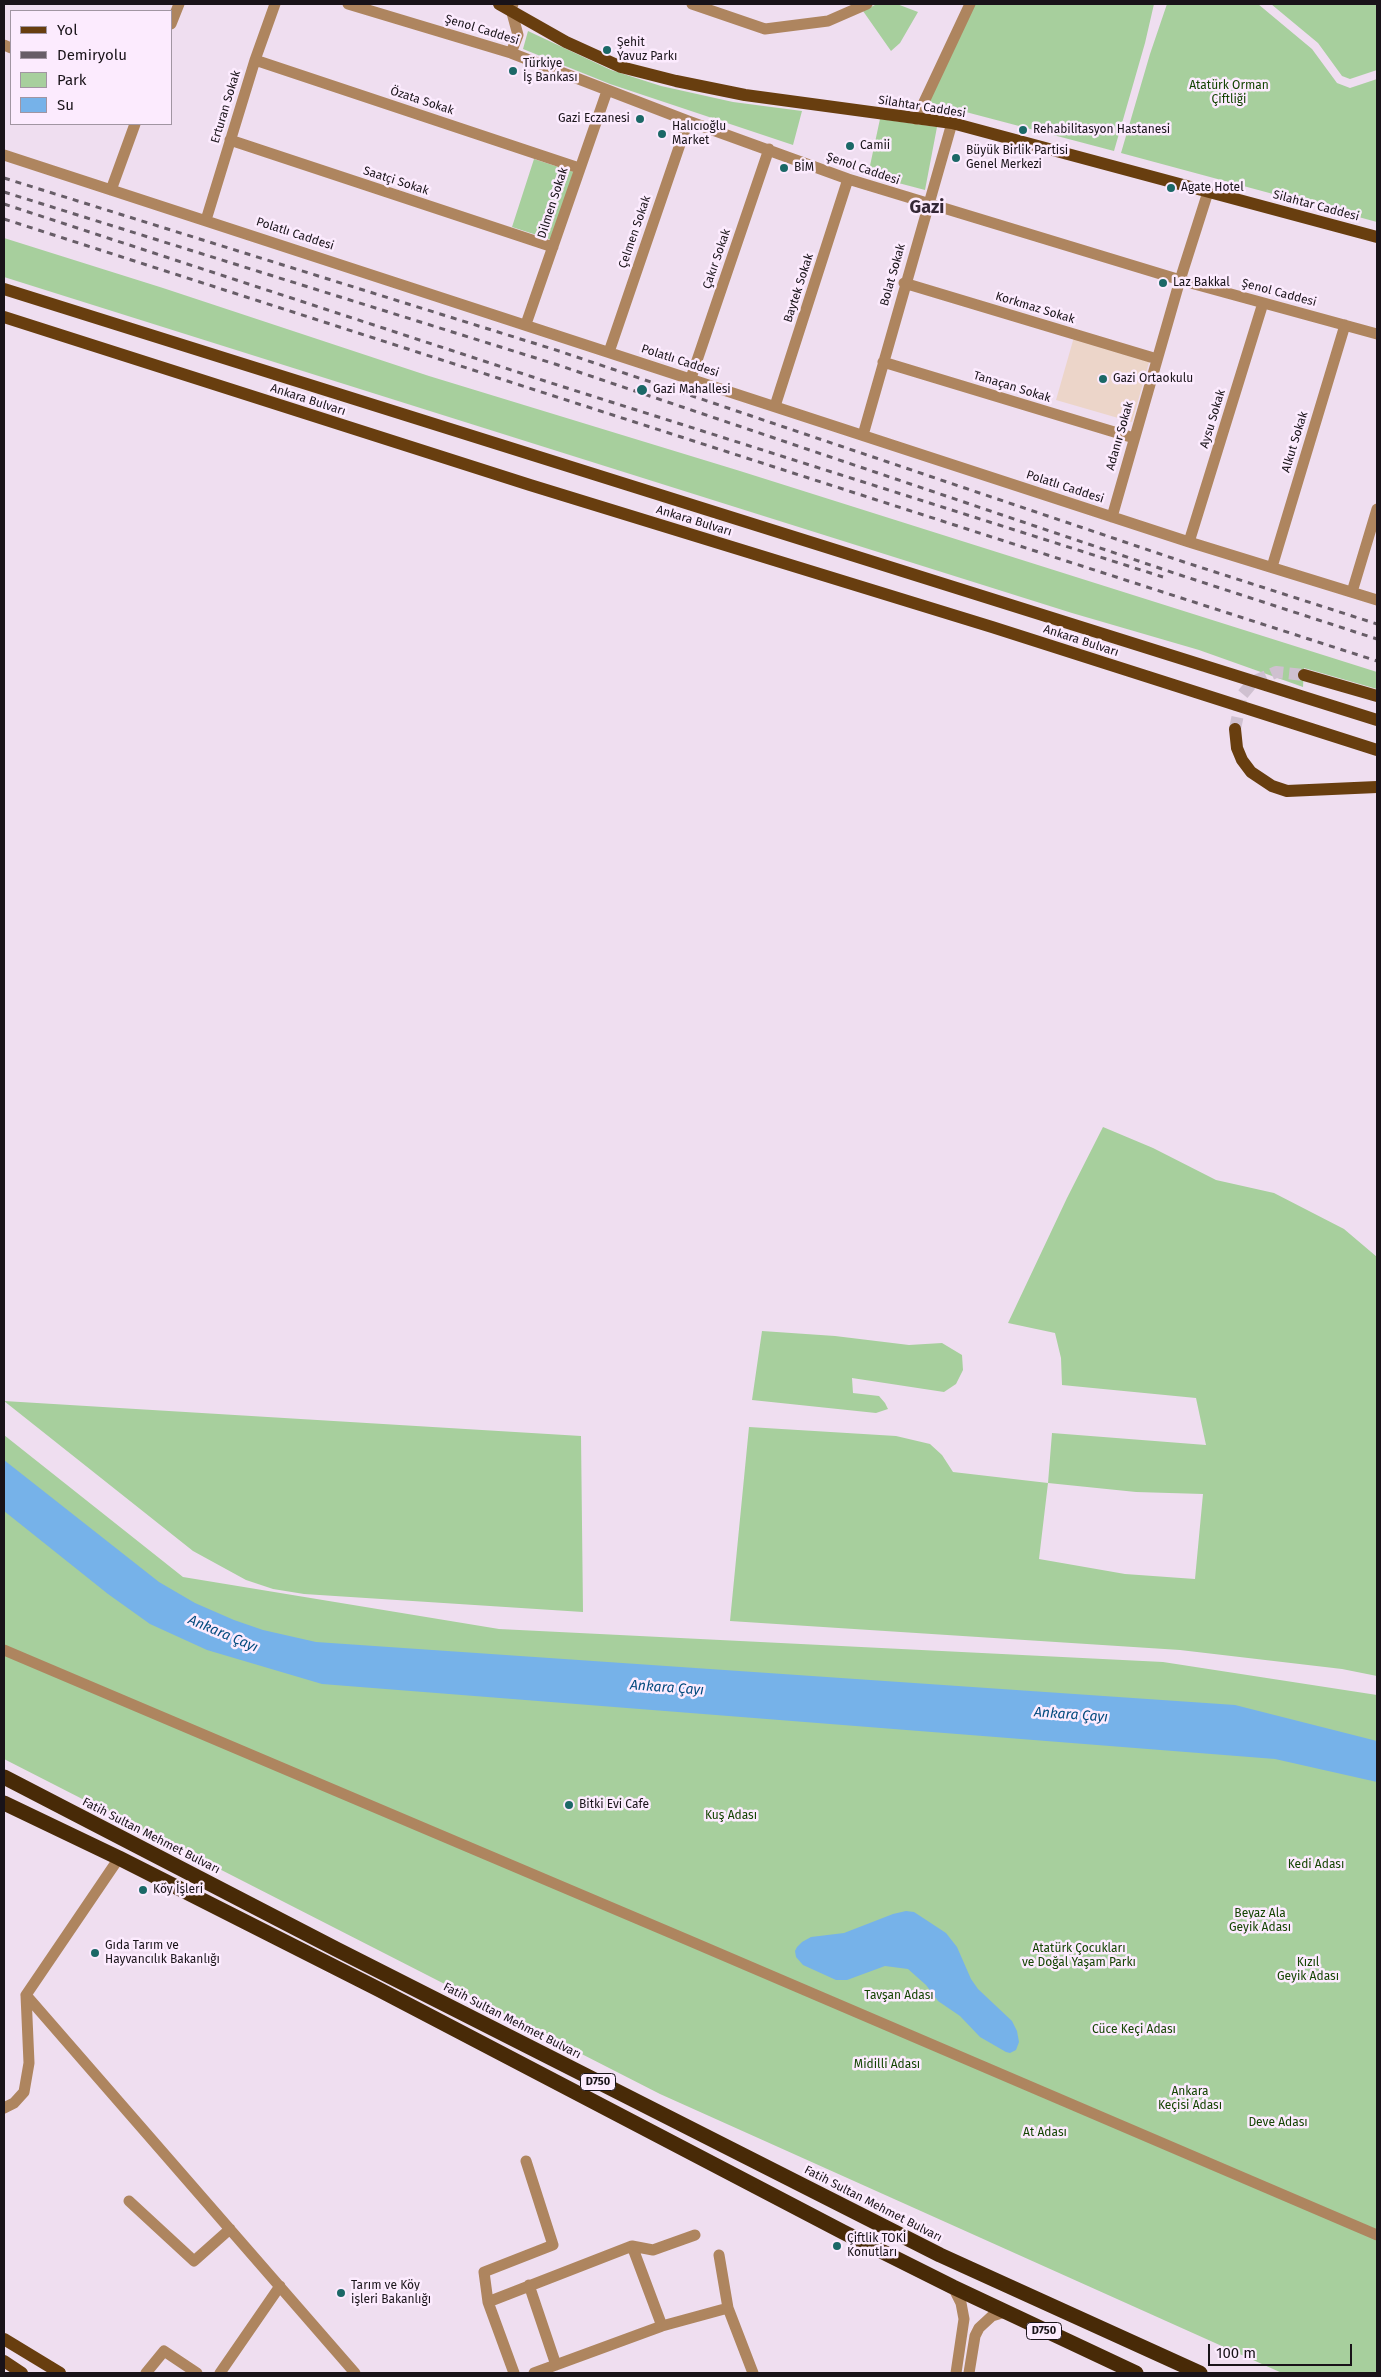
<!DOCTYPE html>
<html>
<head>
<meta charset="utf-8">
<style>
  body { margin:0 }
  #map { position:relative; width:1381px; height:2377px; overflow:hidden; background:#efdef0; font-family:"Fira Sans",sans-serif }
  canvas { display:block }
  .frame { position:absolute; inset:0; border:5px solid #191319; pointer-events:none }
  .legend { position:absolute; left:10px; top:10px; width:162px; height:115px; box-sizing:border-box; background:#fcebfe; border:1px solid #a195a2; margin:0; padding:6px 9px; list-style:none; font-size:15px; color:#191319 }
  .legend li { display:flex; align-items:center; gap:10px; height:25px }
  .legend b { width:25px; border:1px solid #a195a2 }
  .scale { position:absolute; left:1208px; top:2344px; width:144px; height:22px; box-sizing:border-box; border:2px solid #191319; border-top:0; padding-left:6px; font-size:15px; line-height:18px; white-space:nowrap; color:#191319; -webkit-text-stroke:4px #fcebfe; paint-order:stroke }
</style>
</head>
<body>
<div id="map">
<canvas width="1381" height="2377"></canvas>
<div class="frame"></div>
<ul class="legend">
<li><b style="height:6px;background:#683e0f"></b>Yol</li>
<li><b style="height:6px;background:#675d67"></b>Demiryolu</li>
<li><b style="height:14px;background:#a7cf9d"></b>Park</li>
<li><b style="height:14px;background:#76b2e9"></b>Su</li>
</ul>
<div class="scale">100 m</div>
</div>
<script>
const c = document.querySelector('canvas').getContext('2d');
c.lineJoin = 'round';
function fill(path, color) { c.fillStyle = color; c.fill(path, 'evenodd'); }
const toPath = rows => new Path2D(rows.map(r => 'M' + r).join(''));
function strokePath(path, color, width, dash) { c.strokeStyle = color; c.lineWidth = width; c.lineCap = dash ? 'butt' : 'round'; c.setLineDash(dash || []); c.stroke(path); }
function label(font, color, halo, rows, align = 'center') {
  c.font = font + ' "Fira Sans",sans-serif'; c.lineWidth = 5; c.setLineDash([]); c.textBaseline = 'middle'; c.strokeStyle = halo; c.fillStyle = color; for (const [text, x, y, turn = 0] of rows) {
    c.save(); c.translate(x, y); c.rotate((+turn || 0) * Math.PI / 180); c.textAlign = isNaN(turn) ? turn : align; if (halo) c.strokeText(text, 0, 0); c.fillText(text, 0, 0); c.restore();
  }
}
fill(toPath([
  [1074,337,1150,359,1132,422,1056,400]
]), '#ecd5c9');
fill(toPath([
  [877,4,897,4,918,12,900,43,891,51,863,11],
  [970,4,1154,4,1145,43,1114,151,924,101],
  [1167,4,1258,4,1312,49,1337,83,1350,88,1377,79,1377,222,1121,153,1150,54],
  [1271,4,1377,4,1377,70,1350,79,1342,76,1318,43],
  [528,31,611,70,661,86,733,102,802,111,793,145,610,84,523,49],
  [880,119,937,127,925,190,868,175],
  [534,159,574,172,552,240,512,227],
  [4,238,163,288,429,376,740,471,1377,672,1377,689,1304,668,1303,687,1199,650,1072,613,4,277],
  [1103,1127,1153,1148,1216,1180,1274,1193,1344,1229,1377,1257,1377,1676,1342,1669,1180,1650,730,1621,749,1427,896,1436,930,1444,942,1455,953,1472,1048,1483,1052,1433,1206,1445,1196,1398,1062,1385,1061,1358,1055,1333,1008,1323,1067,1198],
  [1048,1483,1136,1492,1203,1494,1195,1579,1125,1574,1039,1559],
  [762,1331,835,1336,909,1345,942,1343,962,1355,963,1370,956,1384,944,1392,852,1378,853,1393,879,1396,885,1403,888,1409,876,1413,752,1400],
  [4,1401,581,1436,583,1612,304,1594,273,1589,246,1580,193,1551],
  [4,1435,183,1577,499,1629,1163,1662,1377,1695,1377,2373,1282,2373,660,2094,4,1759]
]), '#a7cf9d');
fill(toPath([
  [4,1460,159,1582,195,1603,234,1620,263,1630,316,1642,1235,1705,1377,1741,1377,1782,1275,1759,322,1684,207,1650,150,1624,108,1594,4,1511],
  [906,1911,914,1912,946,1933,957,1947,971,1979,978,1989,1012,2021,1017,2031,1019,2042,1016,2050,1010,2053,1006,2052,980,2037,960,2016,938,2001,926,1985,908,1969,885,1966,847,1980,836,1980,803,1965,796,1957,795,1951,797,1947,802,1942,811,1937,844,1933,893,1914]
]), '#76b2e9');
strokePath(toPath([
  [1235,729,1242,695,1253,682,1276,672,1304,675]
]), '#cfc0d0', 12, [12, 6]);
strokePath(toPath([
  [348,4,511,53,688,121,848,179,1187,282,1377,334],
  [692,4,765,29,828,21,867,4],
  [171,24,179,4],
  [4,45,11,48],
  [511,53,518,35,511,9,513,4],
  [255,60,579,168],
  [916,119,970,4],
  [230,140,553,247],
  [4,155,1189,542,1377,600],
  [111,190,135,124],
  [206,220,255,60,275,4],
  [904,283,1157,359],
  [526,324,607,91],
  [609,352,688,121],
  [883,362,1134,438],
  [691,378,769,149],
  [775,406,848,179],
  [863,435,952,123],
  [1112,517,1180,280,1208,192],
  [1189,542,1263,303],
  [1272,567,1345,325],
  [1352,592,1377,509],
  [4,1650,690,1941,1377,2235],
  [119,1858,26,1995,355,2373],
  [4,2108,14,2103,24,2092,29,2063,26,1995],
  [129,2201,194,2261,230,2229],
  [632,2246,653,2250,695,2235],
  [719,2255,728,2308,753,2373],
  [529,2285,556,2365],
  [953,2287,961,2303,964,2319,956,2373],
  [488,2302,632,2246,662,2326],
  [146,2373,164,2351,197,2373],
  [220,2373,280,2286],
  [514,2373,488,2302,484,2272,553,2245,526,2161],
  [534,2373,662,2326,728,2308],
  [969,2373,975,2336,979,2328,992,2316,1005,2312]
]), '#ae855f', 11);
strokePath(toPath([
  [499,4,566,42,621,67,676,81,745,95,952,123,1377,237],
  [4,289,1377,720],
  [4,317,530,485,992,627,1377,750],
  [1304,675,1377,696],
  [1235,729,1237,748,1242,760,1251,772,1272,786,1287,791,1377,787],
  [4,2339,60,2373],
  [4,2361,22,2373]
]), '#683e0f', 12);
strokePath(toPath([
  [4,1777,336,1949,940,2255,1200,2373],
  [4,1803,119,1858,378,1989,843,2232,953,2287,1136,2373]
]), '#482a07', 15);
strokePath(toPath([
  [4,178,559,351,1184,562,1377,624],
  [4,192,555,364,1180,575,1377,639],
  [4,204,548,382,1163,577],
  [4,219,1377,661]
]), '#675d67', 3, [6, 6]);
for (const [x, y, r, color] of [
  [607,50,5,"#1b6867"],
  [513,71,5,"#1b6867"],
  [640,119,5,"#1b6867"],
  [1023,130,5,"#1b6867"],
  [662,134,5,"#1b6867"],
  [850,146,5,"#1b6867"],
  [956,158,5,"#1b6867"],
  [784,168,5,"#1b6867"],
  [1171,188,5,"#1b6867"],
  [1163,283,5,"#1b6867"],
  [1103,379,5,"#1b6867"],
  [642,390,6,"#1b6867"],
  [569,1805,5,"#1b6867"],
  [143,1890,5,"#1b6867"],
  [95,1953,5,"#1b6867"],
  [837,2246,5,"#1b6867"],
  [341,2293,5,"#1b6867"]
]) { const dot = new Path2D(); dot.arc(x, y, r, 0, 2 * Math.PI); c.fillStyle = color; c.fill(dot); strokePath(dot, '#fcebfe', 2); }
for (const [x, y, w] of [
  [598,2082,35],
  [1044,2331,35]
]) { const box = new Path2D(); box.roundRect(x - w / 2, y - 8.5, w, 17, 4); c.fillStyle = '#fcebfe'; c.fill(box); strokePath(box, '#191319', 1); }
label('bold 11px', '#191319', null, [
  ["D750",598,2082],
  ["D750",1044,2331]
]);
label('12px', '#191319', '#fcebfe', [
  ["Şenol Caddesi",482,30,17],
  ["Özata Sokak",422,101,18],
  ["Erturan Sokak",226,107,-73],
  ["Silahtar Caddesi",922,107,9],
  ["Şenol Caddesi",863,169,19],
  ["Saatçi Sokak",396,181,18],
  ["Dilmen Sokak",553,203,-72],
  ["Silahtar Caddesi",1316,206,15],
  ["Çelmen Sokak",635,232,-71],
  ["Polatlı Caddesi",295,234,18],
  ["Çakır Sokak",717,259,-71],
  ["Bolat Sokak",893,275,-74],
  ["Baytek Sokak",799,288,-72],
  ["Şenol Caddesi",1279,293,15],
  ["Korkmaz Sokak",1035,308,17],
  ["Polatlı Caddesi",680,361,18],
  ["Tanaçan Sokak",1012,387,17],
  ["Ankara Bulvarı",308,400,18],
  ["Aysu Sokak",1213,419,-73],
  ["Adanır Sokak",1120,436,-74],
  ["Alkut Sokak",1295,442,-73],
  ["Polatlı Caddesi",1065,487,18],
  ["Ankara Bulvarı",694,521,17],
  ["Ankara Bulvarı",1081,641,18],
  ["Fatih Sultan Mehmet Bulvarı",151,1836,27],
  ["Fatih Sultan Mehmet Bulvarı",512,2021,27],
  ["Fatih Sultan Mehmet Bulvarı",873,2204,27]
]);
label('12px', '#191319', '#fcebfe', [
  ["Şehit",617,43],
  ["Yavuz Parkı",617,57],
  ["Türkiye",523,64],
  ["İş Bankası",523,78],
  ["Gazi Eczanesi",630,119,"right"],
  ["Halıcıoğlu",672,127],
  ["Market",672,141],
  ["Rehabilitasyon Hastanesi",1033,130],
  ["Camii",860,146],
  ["Büyük Birlik Partisi",966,151],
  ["Genel Merkezi",966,165],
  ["BİM",794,168],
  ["Agate Hotel",1181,188],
  ["Laz Bakkal",1173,283],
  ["Gazi Ortaokulu",1113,379],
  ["Gazi Mahallesi",653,390],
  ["Bitki Evi Cafe",579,1805],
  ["Köy İşleri",153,1890],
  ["Gıda Tarım ve",105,1946],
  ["Hayvancılık Bakanlığı",105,1960],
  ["Çiftlik TOKİ",847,2239],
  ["Konutları",847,2253],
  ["Tarım ve Köy",351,2286],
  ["işleri Bakanlığı",351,2300]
], 'left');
label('12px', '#144402', '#fcebfe', [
  ["Atatürk Orman",1229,86],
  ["Çiftliği",1229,100],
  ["Kuş Adası",731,1816],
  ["Kedi Adası",1316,1865],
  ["Beyaz Ala",1260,1914],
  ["Geyik Adası",1260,1928],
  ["Atatürk Çocukları",1079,1949],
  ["ve Doğal Yaşam Parkı",1079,1963],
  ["Kızıl",1308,1963],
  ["Geyik Adası",1308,1977],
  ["Tavşan Adası",899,1996],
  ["Cüce Keçi Adası",1134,2030],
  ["Midilli Adası",887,2065],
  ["Ankara",1190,2092],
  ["Keçisi Adası",1190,2106],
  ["Deve Adası",1278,2123],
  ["At Adası",1045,2133]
]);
label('italic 14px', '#034b7e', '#fcebfe', [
  ["Ankara Çayı",223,1634,23],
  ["Ankara Çayı",667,1688,4],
  ["Ankara Çayı",1071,1715,4]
]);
label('bold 18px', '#352836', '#fcebfe', [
  ["Gazi",927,208]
]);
</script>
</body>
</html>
